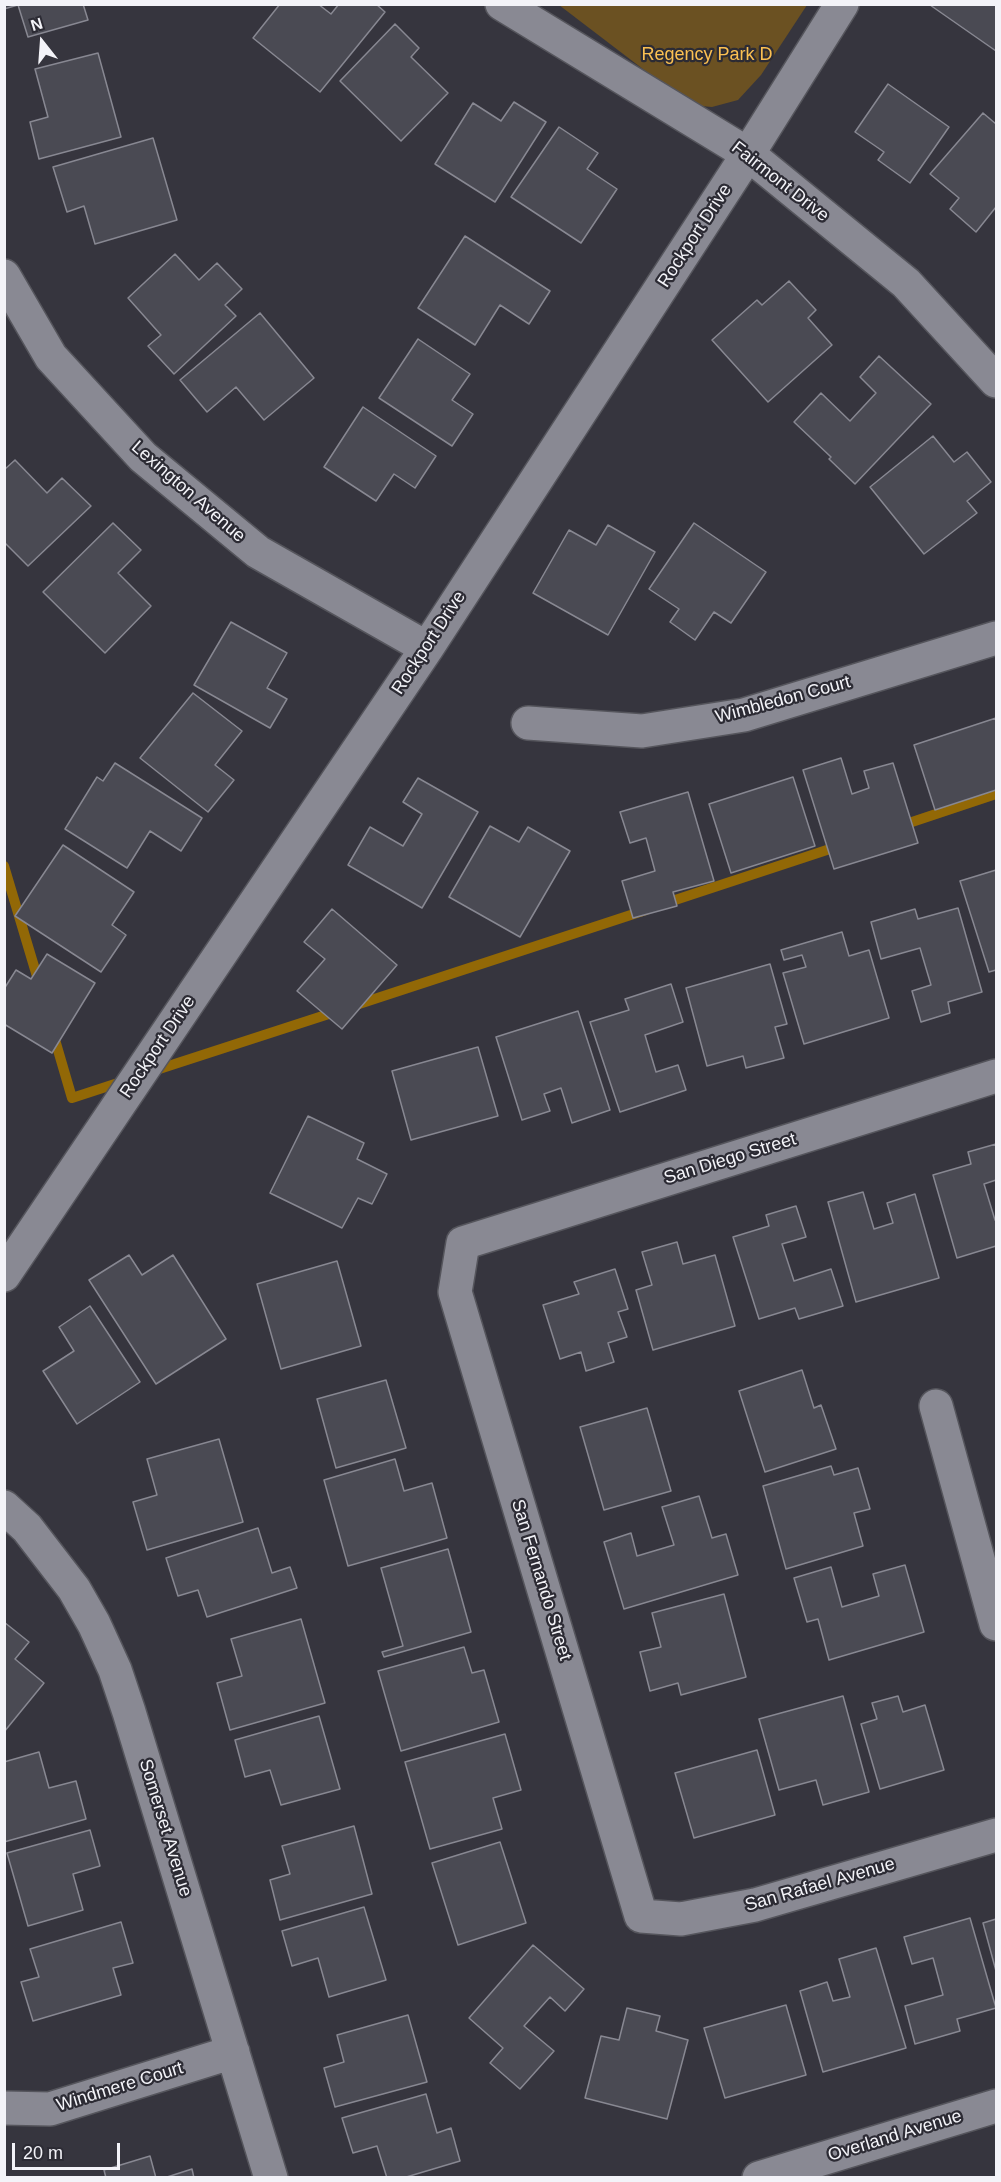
<!DOCTYPE html>
<html>
<head>
<meta charset="utf-8">
<style>
  body { margin:0 }
  #map { position:relative; width:1001px; height:2182px; overflow:hidden; background:#36353e; font-family:Arial,sans-serif }
  canvas { display:block }
  .frame { position:absolute; inset:0; border:6px solid #f3f3f8; pointer-events:none }
  .north { position:absolute; left:12px; top:12px; width:60px; height:60px; -webkit-text-stroke:4px #2c2b34; paint-order:stroke; rotate:343deg; font-size:16px; font-weight:700; line-height:24px; text-align:center; color:#f3f3f8 }
  .north::after { content:''; display:block; margin:auto; width:21px; height:27px; background:#f3f3f8; clip-path:polygon(50% 0,100% 100%,50% 72%,0 100%) }
  .scale { position:absolute; left:12px; top:2143px; width:108px; height:27px; box-sizing:border-box; border:3px solid #f3f3f8; border-top:0; padding-left:8px; font-size:18px; line-height:21px; white-space:nowrap; color:#f3f3f8; -webkit-text-stroke:4px #2c2b34; paint-order:stroke }
</style>
</head>
<body>
<div id="map">
<canvas width="1001" height="2182"></canvas>
<div class="frame"></div>
<div class="north">N</div>
<div class="scale">20 m</div>
</div>
<script>
const c = document.querySelector('canvas').getContext('2d');
c.lineJoin = 'round';
function fill(path, color) { c.fillStyle = color; c.fill(path, 'evenodd'); }
const toPath = rows => new Path2D(rows.map(r => 'M' + r).join(''));
function strokePath(path, color, width, dash) { c.strokeStyle = color; c.lineWidth = width; c.lineCap = dash ? 'butt' : 'round'; c.setLineDash(dash || []); c.stroke(path); }
function label(font, color, halo, rows, align = 'center') {
  c.font = font + ' Arial,sans-serif'; c.lineWidth = 4.5; c.setLineDash([]); c.textBaseline = 'middle'; c.strokeStyle = halo; c.fillStyle = color; for (const [text, x, y, turn = 0] of rows) {
    c.save(); c.translate(x, y); c.rotate((+turn || 0) * Math.PI / 180); c.textAlign = isNaN(turn) ? turn : align; if (halo) c.strokeText(text, 0, 0); c.fillText(text, 0, 0); c.restore();
  }
}
fill(toPath([
  [559,5,807,5,761,75,738,100,712,107,690,105]
]), '#6b5122');
strokePath(toPath([
  [900,826,996,794],
  [4,866,39,983],
  [663,904,839,846],
  [353,1006,646,910],
  [53,1033,72,1098,124,1081],
  [150,1072,338,1011]
]), '#926806', 10);
const building = toPath([
  [4,4,83,4,88,20,28,37,18,5,4,9,4,4],
  [280,4,318,4,331,14,339,4,376,4,385,12,320,92,253,38,280,4],
  [996,4,996,51,930,5,930,4,996,4],
  [395,24,419,48,411,57,448,93,401,141,340,81,395,24],
  [98,53,121,137,39,159,30,122,48,117,35,69,98,53],
  [888,84,949,127,910,183,878,160,884,152,855,132,888,84],
  [514,102,546,122,495,202,435,164,473,103,501,121,514,102],
  [983,113,996,124,996,207,976,232,950,209,959,198,930,174,983,113],
  [559,127,598,153,587,169,617,189,581,243,511,197,559,127],
  [153,138,177,220,95,244,84,206,67,212,53,167,153,138],
  [465,236,550,291,529,324,500,305,475,345,418,308,465,236],
  [175,254,199,280,217,263,242,289,225,305,236,316,174,374,148,346,161,335,128,298,175,254],
  [789,281,816,310,808,318,832,345,768,402,712,340,757,300,762,305,789,281],
  [260,313,314,378,264,420,236,387,207,412,180,380,260,313],
  [418,339,470,374,452,400,473,414,452,446,379,398,418,339],
  [879,356,931,404,855,484,829,459,831,457,794,422,821,393,850,421,876,393,860,377,879,356],
  [363,407,436,456,415,488,394,474,376,501,324,467,363,407],
  [933,436,954,462,967,452,991,482,967,501,977,513,924,554,870,487,933,436],
  [15,460,47,493,62,478,91,506,28,566,4,542,4,470,15,460],
  [113,523,141,550,118,573,151,606,105,653,43,592,113,523],
  [694,523,766,572,731,623,714,612,695,640,670,622,679,609,649,589,694,523],
  [608,525,655,552,608,635,533,593,569,530,596,545,608,525],
  [231,622,287,653,267,688,287,699,270,728,194,685,231,622],
  [193,693,242,731,215,765,234,780,208,812,140,758,193,693],
  [996,718,996,790,935,810,914,745,996,718],
  [841,758,852,794,869,788,864,771,893,763,918,843,834,869,803,770,841,758],
  [115,763,202,818,181,851,150,831,127,868,65,829,97,777,103,781,115,763],
  [793,777,815,846,731,873,709,804,793,777],
  [418,778,478,812,422,908,348,865,370,827,403,846,422,814,403,802,418,778],
  [688,792,714,881,673,892,677,906,633,918,622,881,655,871,646,838,630,843,620,812,688,792],
  [490,826,519,842,528,827,570,851,520,937,449,897,490,826],
  [63,845,134,892,112,925,126,935,101,972,15,916,63,845],
  [996,870,996,970,989,972,960,881,996,870],
  [958,908,982,992,948,1002,950,1013,921,1022,912,991,931,985,920,948,881,959,871,922,915,909,918,919,958,908],
  [332,909,397,965,342,1029,297,991,325,959,304,942,332,909],
  [842,932,849,956,869,950,889,1018,804,1044,783,973,806,967,802,955,784,960,781,950,842,932],
  [47,954,95,983,52,1053,4,1024,4,989,16,970,31,979,47,954],
  [770,964,787,1024,775,1027,784,1058,746,1068,743,1056,707,1066,686,988,770,964],
  [671,984,683,1022,645,1035,656,1072,678,1065,686,1090,620,1112,590,1022,629,1010,625,999,671,984],
  [578,1011,610,1110,572,1123,561,1088,544,1094,550,1111,522,1120,496,1037,578,1011],
  [478,1047,498,1116,411,1140,392,1071,478,1047],
  [308,1116,364,1143,357,1159,387,1174,372,1204,358,1198,342,1228,270,1193,308,1116],
  [996,1144,996,1180,984,1184,995,1220,996,1219,996,1246,957,1258,933,1175,971,1164,968,1152,996,1144],
  [863,1192,874,1229,893,1223,887,1203,915,1194,939,1278,856,1302,828,1202,863,1192],
  [796,1206,806,1237,782,1244,794,1281,831,1269,843,1306,799,1319,795,1308,759,1319,733,1237,769,1226,766,1215,796,1206],
  [677,1242,683,1264,715,1255,735,1326,653,1350,636,1290,652,1285,642,1252,677,1242],
  [129,1255,142,1275,173,1255,226,1339,156,1384,89,1280,129,1255],
  [337,1261,361,1346,281,1369,257,1284,337,1261],
  [615,1269,628,1309,618,1312,627,1337,608,1343,614,1362,586,1371,581,1352,560,1359,543,1305,579,1294,574,1282,615,1269],
  [90,1306,140,1382,77,1424,43,1371,74,1351,59,1327,90,1306],
  [802,1370,814,1408,821,1405,836,1449,765,1472,739,1391,802,1370],
  [386,1380,406,1448,336,1468,317,1399,386,1380],
  [647,1408,671,1491,604,1510,580,1427,647,1408],
  [219,1439,243,1522,147,1550,133,1502,157,1495,147,1459,219,1439],
  [395,1459,404,1491,432,1483,447,1538,348,1566,324,1480,395,1459],
  [831,1466,834,1475,858,1468,870,1509,854,1513,863,1546,786,1569,763,1486,831,1466],
  [699,1496,712,1538,726,1534,738,1575,624,1609,604,1542,631,1533,637,1556,674,1545,662,1507,699,1496],
  [258,1528,272,1573,290,1567,297,1588,207,1617,198,1590,178,1596,166,1558,258,1528],
  [448,1549,471,1632,384,1657,382,1652,403,1646,381,1568,448,1549],
  [905,1565,924,1632,829,1660,818,1619,807,1622,794,1578,831,1567,842,1607,879,1596,873,1574,905,1565],
  [724,1594,746,1677,681,1695,678,1683,650,1691,640,1652,661,1647,652,1613,724,1594],
  [301,1619,325,1703,230,1730,217,1683,242,1676,231,1639,301,1619],
  [4,1622,29,1642,15,1659,44,1683,4,1732,4,1622],
  [464,1647,472,1673,484,1670,499,1722,401,1751,378,1671,464,1647],
  [843,1696,869,1792,823,1805,816,1780,779,1790,759,1719,843,1696],
  [898,1696,903,1712,925,1705,944,1770,880,1789,861,1724,877,1719,872,1703,898,1696],
  [319,1716,340,1789,281,1805,270,1770,245,1777,235,1740,319,1716],
  [505,1734,521,1790,493,1798,502,1829,430,1849,405,1762,505,1734],
  [757,1750,775,1815,694,1838,675,1773,757,1750],
  [39,1752,49,1788,76,1781,86,1819,4,1842,4,1762,39,1752],
  [354,1826,372,1894,280,1920,270,1880,290,1874,282,1846,354,1826],
  [90,1830,100,1866,73,1874,83,1910,28,1926,7,1853,90,1830],
  [500,1842,526,1923,458,1945,432,1863,500,1842],
  [364,1907,386,1980,329,1997,318,1958,292,1966,282,1931,364,1907],
  [970,1918,996,2008,957,2019,960,2031,915,2044,905,2006,943,1995,933,1958,912,1964,904,1937,970,1918],
  [996,1919,996,1971,983,1923,996,1919],
  [121,1922,133,1963,113,1968,121,1995,33,2021,21,1982,39,1977,30,1949,121,1922],
  [533,1945,584,1989,565,2011,550,1997,524,2026,554,2051,520,2089,490,2063,503,2048,469,2018,533,1945],
  [876,1948,906,2048,823,2072,800,1991,827,1982,833,2001,850,1997,839,1959,876,1948],
  [786,2005,806,2075,725,2098,704,2028,786,2005],
  [627,2008,660,2016,656,2031,688,2040,667,2119,585,2098,601,2036,619,2040,627,2008],
  [408,2015,427,2082,335,2107,324,2068,344,2062,337,2035,408,2015],
  [426,2094,437,2133,451,2128,460,2161,403,2178,387,2178,377,2146,353,2153,342,2118,426,2094],
  [150,2156,156,2178,106,2178,104,2170,150,2156],
  [192,2169,194,2178,164,2178,192,2169]
]);
fill(building, '#4a4a53');
strokePath(building, '#888892', 1.5);
const minor = toPath([
  [502,4,748,154,906,283,996,381],
  [4,276,51,357,143,457,258,552,427,648],
  [528,723,642,731,744,715,996,638],
  [996,1076,463,1243,455,1292,641,1916,681,1919,755,1905,996,1835],
  [4,1275,427,648,748,154,842,4],
  [936,1406,996,1624],
  [4,1507,27,1528,74,1589,94,1624,115,1670,129,1712,271,2178],
  [4,2108,50,2109,233,2052],
  [759,2178,996,2106]
]);
strokePath(minor, '#55555c', 36);
strokePath(minor, '#898993', 33);
label('18px', '#fbc052', '#2c2b34', [
  ["Regency Park D",707,55]
]);
label('18px', '#f3f3f8', '#2c2b34', [
  ["Fairmont Drive",780,182,38],
  ["Rockport Drive",695,236,-57],
  ["Lexington Avenue",188,492,41],
  ["Rockport Drive",429,643,-57],
  ["Wimbledon Court",783,700,-15],
  ["Rockport Drive",158,1047,-56],
  ["San Diego Street",730,1159,-17],
  ["San Fernando Street",541,1580,73],
  ["Somerset Avenue",165,1828,73],
  ["San Rafael Avenue",820,1885,-16],
  ["Windmere Court",120,2087,-17],
  ["Overland Avenue",895,2136,-17]
]);
</script>
</body>
</html>
